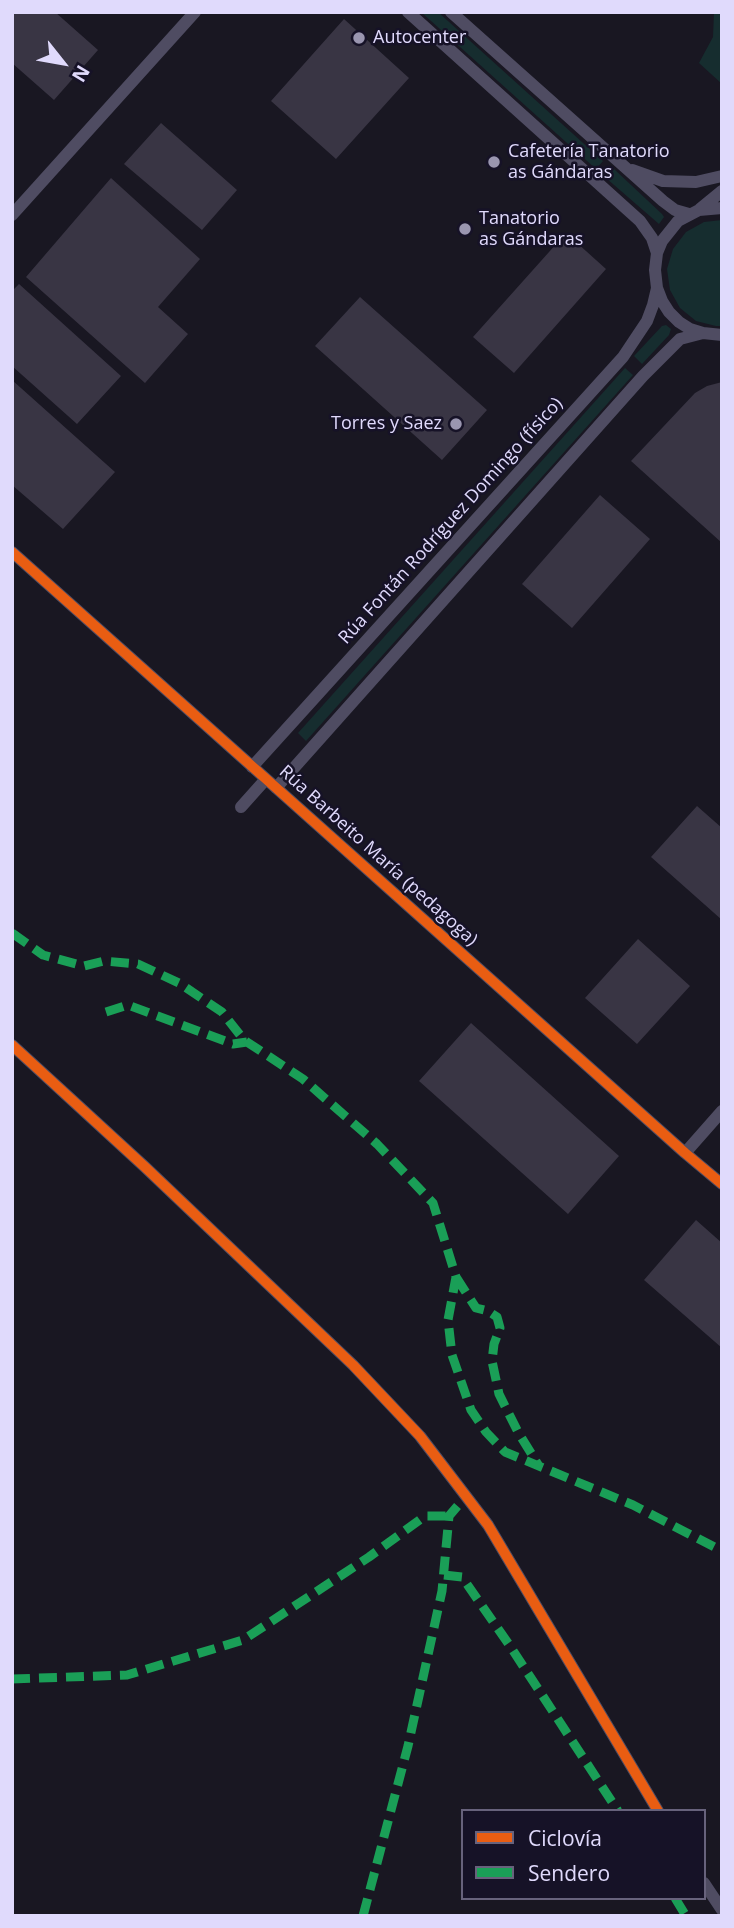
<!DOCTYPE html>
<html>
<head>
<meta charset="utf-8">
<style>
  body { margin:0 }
  #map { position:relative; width:734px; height:1928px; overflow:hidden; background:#191722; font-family:"Open Sans",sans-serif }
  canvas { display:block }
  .frame { position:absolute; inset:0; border:14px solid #e0dafc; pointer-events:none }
  .legend { position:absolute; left:461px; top:1809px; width:245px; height:91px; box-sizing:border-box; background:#161227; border:2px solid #67627c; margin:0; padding:9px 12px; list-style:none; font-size:21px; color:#e0dafc }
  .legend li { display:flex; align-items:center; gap:14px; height:35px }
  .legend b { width:35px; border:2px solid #67627c }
  .north { position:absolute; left:28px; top:28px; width:70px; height:70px; -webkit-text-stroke:5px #161227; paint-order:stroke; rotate:121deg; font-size:19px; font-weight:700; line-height:28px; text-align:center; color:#e0dafc }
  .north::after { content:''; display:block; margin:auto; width:24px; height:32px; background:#e0dafc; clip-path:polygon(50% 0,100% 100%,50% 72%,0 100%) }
</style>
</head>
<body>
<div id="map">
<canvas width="734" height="1928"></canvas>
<div class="frame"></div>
<ul class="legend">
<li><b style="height:9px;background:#e95d12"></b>Ciclovía</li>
<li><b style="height:9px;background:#1a9f57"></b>Sendero</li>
</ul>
<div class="north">N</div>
</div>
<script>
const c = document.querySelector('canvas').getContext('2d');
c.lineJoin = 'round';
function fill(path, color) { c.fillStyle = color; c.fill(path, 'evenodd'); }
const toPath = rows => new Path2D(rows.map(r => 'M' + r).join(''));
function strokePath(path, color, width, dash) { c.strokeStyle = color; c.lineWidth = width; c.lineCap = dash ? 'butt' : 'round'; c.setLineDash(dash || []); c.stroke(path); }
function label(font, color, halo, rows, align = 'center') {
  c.font = font + ' "Open Sans",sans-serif'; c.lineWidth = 5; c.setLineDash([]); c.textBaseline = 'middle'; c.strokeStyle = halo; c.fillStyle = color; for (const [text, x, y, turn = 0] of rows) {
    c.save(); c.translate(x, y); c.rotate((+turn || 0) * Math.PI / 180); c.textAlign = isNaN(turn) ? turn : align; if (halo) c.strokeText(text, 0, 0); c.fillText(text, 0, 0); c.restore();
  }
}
fill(toPath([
  [421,12,438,12,603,161,596,169],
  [714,12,722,12,722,84,699,63,713,37],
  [614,169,662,214,664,217,659,224,606,178],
  [722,220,722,326,716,326,696,321,680,308,670,290,667,269,673,249,686,232,704,222],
  [666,325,671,329,669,335,642,364,634,356,662,326],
  [625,368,633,375,306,741,298,733]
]), '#162d2f');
fill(toPath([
  [12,12,55,12,98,50,54,100,12,63],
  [344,19,409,78,336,159,271,101],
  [161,123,237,190,202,230,124,164],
  [111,178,200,259,158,307,188,334,145,383,26,277],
  [566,233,606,269,514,373,473,337],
  [19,284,121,376,77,424,12,366,12,291],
  [360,297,487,410,442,460,315,346],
  [12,380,115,472,63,529,12,485],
  [722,382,722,543,631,461,695,393,707,386],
  [600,495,650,539,572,628,522,584],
  [697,806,722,828,722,920,651,857],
  [638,939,690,986,637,1044,585,998],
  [471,1023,619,1156,568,1214,419,1081],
  [696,1220,722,1243,722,1348,644,1280]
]), '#393544');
strokePath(toPath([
  [408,12,640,221,652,238,657,253],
  [451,12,663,201,675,210,689,214],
  [632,170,663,181,696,182,722,176],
  [722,208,699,210,678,221,662,241,657,253,655,270,657,288,662,301,669,312,679,322,690,329,703,333,722,335],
  [700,209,722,191],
  [12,215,195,12],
  [12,552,685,1153,722,1184],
  [252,767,623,357,647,321,653,305,657,288],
  [276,788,643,376,680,339,703,333],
  [241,807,266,779],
  [12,1045,145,1167,353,1365,420,1436,488,1525,658,1811],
  [685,1153,722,1111],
  [704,1883,722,1910]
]), '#4f4c62', 12);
strokePath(toPath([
  [12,933,43,955,84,966,104,961,138,964,179,983,222,1012,244,1040,303,1079,377,1144,433,1203,456,1277,448,1320,452,1355,471,1410,486,1432,505,1452,633,1505,722,1551],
  [106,1012,128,1005,233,1044,247,1042],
  [456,1277,476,1308,488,1311,497,1317,500,1328,494,1344,492,1361,499,1394,518,1432,539,1466],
  [444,1575,462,1577,510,1646,618,1811],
  [12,1679,127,1675,243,1640,369,1557,425,1516,449,1516],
  [675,1898,686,1916],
  [363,1916,408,1746,442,1591,449,1516,466,1496]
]), '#1a9f57', 9, [18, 9]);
strokePath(toPath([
  [12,552,685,1153,722,1184],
  [12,1045,145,1167,353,1365,420,1436,488,1525,658,1811]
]), '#e95d12', 10);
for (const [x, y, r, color] of [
  [359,38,7,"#9a96b0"],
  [494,162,7,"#9a96b0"],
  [465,229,7,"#9a96b0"],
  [456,424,7,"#9a96b0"]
]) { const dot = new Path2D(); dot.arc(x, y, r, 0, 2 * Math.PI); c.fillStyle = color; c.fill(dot); strokePath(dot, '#161227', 2.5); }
label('18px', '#e0dafc', '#161227', [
  ["Autocenter",373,38],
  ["Cafetería Tanatorio",508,152],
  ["as Gándaras",508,173],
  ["Tanatorio",479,219],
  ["as Gándaras",479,240],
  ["Torres y Saez",442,424,"right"]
], 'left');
label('18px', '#e0dafc', '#161227', [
  ["Rúa Fontán Rodríguez Domingo (físico)",451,521,-48],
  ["Rúa Barbeito María (pedagoga)",378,856,42]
]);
</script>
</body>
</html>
